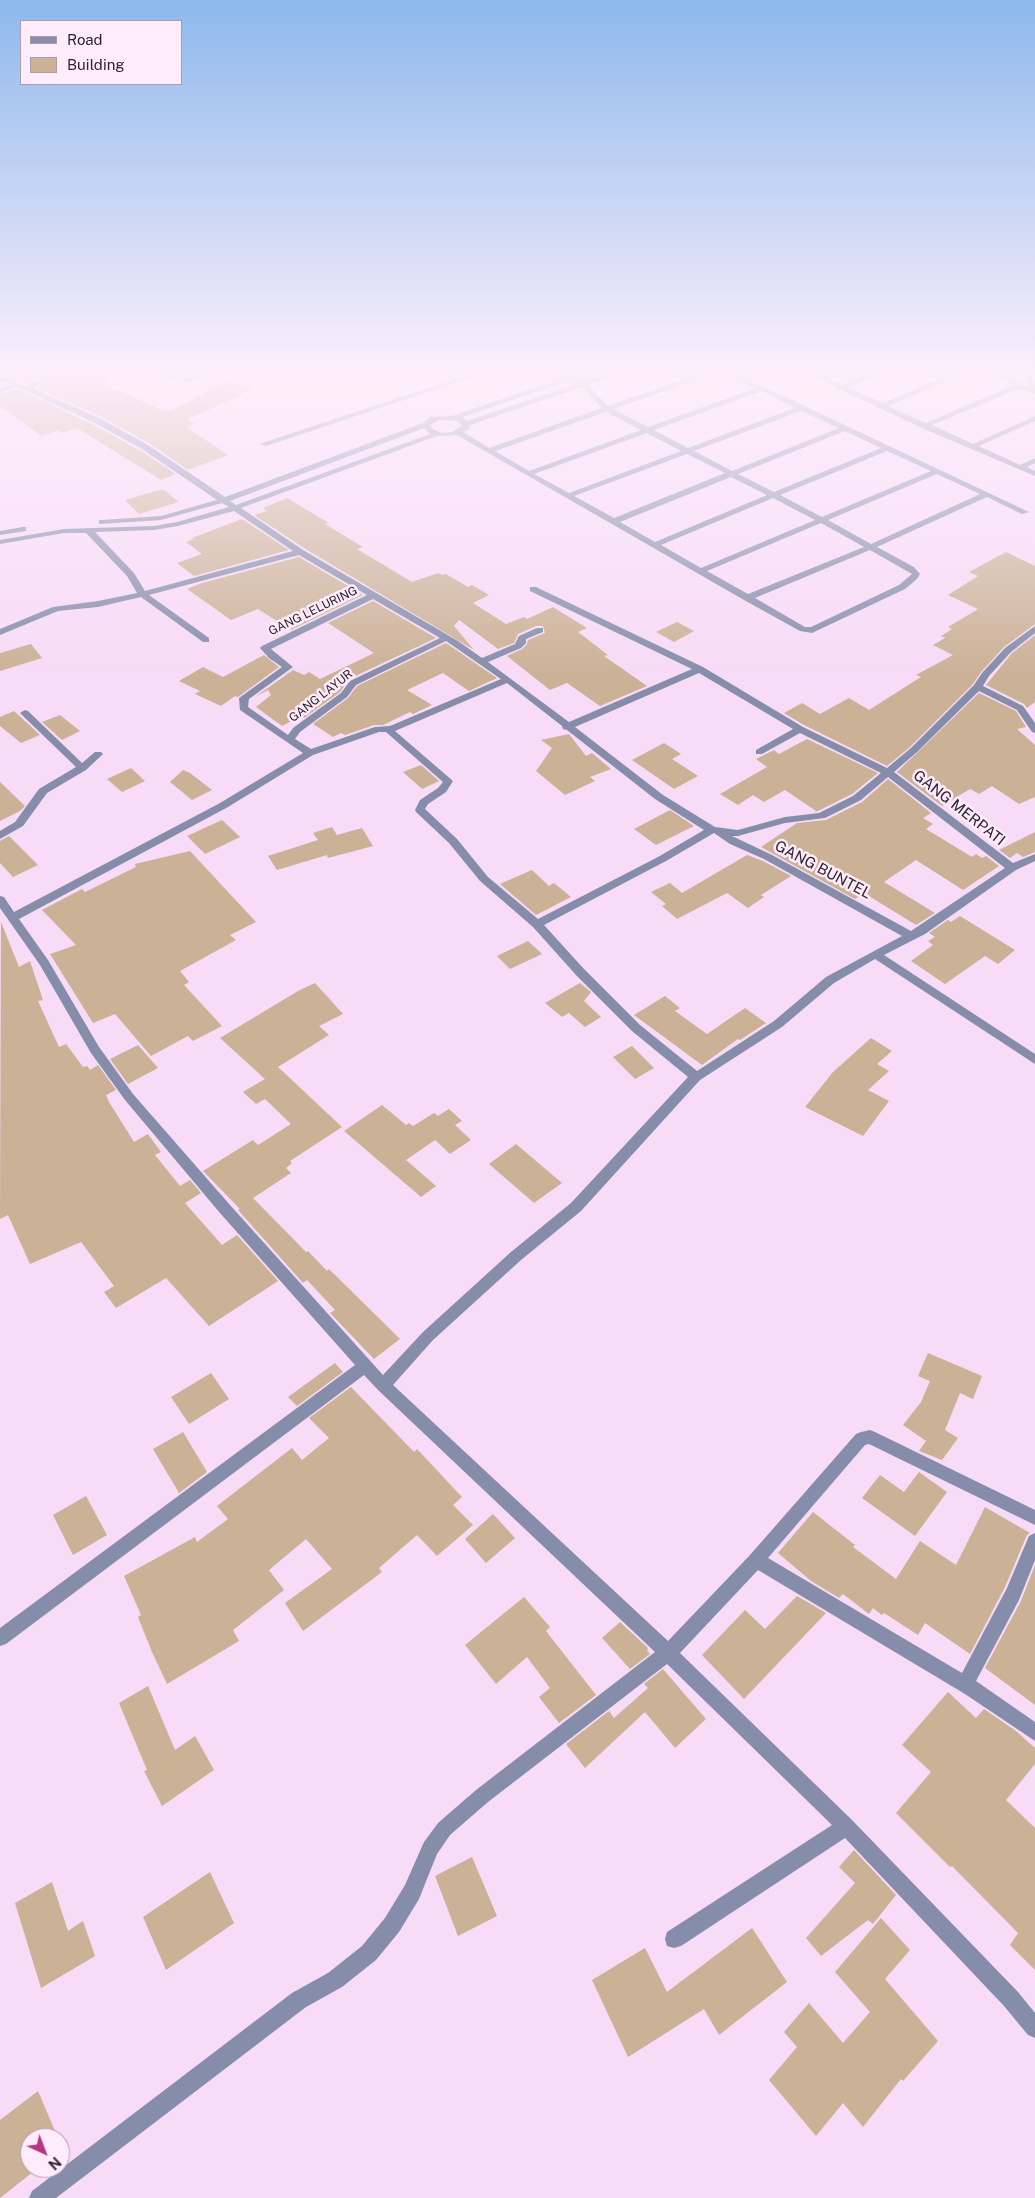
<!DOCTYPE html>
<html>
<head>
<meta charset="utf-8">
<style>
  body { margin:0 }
  #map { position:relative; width:1035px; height:2198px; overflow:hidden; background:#f8dbf6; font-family:"Public Sans",sans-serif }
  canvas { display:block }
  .legend { position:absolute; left:20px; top:20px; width:162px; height:65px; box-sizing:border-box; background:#feecfd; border:1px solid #ab9caa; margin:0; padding:6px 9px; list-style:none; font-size:15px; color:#2f242e }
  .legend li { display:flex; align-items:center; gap:10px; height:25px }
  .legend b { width:25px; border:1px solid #ab9caa }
  .north { position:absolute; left:20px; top:2128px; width:50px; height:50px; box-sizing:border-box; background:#feecfd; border:1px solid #ab9caa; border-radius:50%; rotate:137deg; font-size:14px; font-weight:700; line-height:20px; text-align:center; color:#2f242e }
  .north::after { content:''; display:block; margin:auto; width:18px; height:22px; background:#b73681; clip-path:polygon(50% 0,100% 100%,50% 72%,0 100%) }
</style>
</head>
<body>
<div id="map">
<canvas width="1035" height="2198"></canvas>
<ul class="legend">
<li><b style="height:6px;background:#858daa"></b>Road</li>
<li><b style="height:14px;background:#cbb196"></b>Building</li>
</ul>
<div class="north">N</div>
</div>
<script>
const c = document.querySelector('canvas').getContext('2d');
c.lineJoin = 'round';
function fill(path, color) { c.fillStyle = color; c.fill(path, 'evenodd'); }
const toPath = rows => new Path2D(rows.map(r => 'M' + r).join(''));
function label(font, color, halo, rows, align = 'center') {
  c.font = font + ' "Public Sans",sans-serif'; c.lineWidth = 5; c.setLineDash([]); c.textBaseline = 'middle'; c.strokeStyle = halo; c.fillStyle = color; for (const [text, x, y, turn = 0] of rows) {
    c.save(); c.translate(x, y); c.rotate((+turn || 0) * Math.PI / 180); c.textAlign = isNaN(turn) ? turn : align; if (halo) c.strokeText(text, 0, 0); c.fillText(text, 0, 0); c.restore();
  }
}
fill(toPath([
  [0,369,45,369,40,374,41,377,26,384,0,374],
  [58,369,105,369,108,386,164,411,172,410,228,381,253,388,229,401,187,419,195,424,186,427,228,455,188,470,149,443,102,417,36,388,52,380,54,378,52,375],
  [18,389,94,425,141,451,176,474,161,480,77,428,62,433,58,430,42,436,0,406,0,394],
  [163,489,179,502,139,514,125,500],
  [287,498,329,523,325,524,363,547,357,549,412,582,438,573,443,575,446,574,468,587,472,585,489,595,473,603,506,624,524,617,527,619,553,607,587,628,578,632,608,655,604,656,647,686,600,706,567,683,550,690,507,656,522,649,527,644,528,640,545,633,543,626,536,626,518,634,514,643,498,649,459,620,454,626,474,650,304,548,254,515,267,511,263,508],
  [242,519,289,550,194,576,177,563,202,554,186,542,194,539,192,538],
  [1006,552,1035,566,1035,624,1004,647,981,672,973,684,910,747,887,766,804,725,784,713,802,703,820,714,849,698,869,710,921,677,916,675,953,655,933,645,945,638,941,636,952,629,948,627,978,609,948,595,978,576,969,572],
  [299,557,363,595,291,630,258,609,231,620,187,589,202,583],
  [373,601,436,638,349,679,340,692,304,718,301,716,282,726,256,707,271,695,268,690,255,697,293,670,304,675,309,672,320,679,374,653,328,623],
  [677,622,694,631,674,642,656,632],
  [1035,635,1035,702,1027,708,1024,704,986,685,1012,653],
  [446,643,497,678,469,691,443,673,407,690,432,705,413,714,410,712,383,725,374,725,345,735,341,733,333,737,313,724,348,698,357,686],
  [31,644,42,658,0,671,0,653],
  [264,655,279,667,238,697,235,696,221,706,195,694,200,691,179,681,203,667,223,677],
  [979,693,1016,711,1026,727,1017,729,1035,745,1035,797,1019,804,992,786,979,794,970,789,942,806,897,772],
  [14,711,25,721,40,735,21,743,0,726,0,717],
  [60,715,80,731,62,740,42,722],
  [569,734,586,756,592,753,611,769,590,777,595,781,565,795,536,771,552,748,541,740],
  [807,739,878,773,852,794,818,811,814,812,816,811,785,790,764,802,753,795,738,805,720,794,767,767,756,759,774,750,779,754],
  [664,743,681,754,672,759,698,776,674,789,632,760],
  [421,765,439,781,422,789,403,772],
  [131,768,145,781,122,792,107,779],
  [183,770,190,773,212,790,192,800,170,782],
  [888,779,931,813,923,818,933,824,926,829,972,857,976,854,982,858,986,856,999,866,963,890,916,860,884,882,935,913,916,925,864,893,855,899,761,847,797,823,826,820,862,802],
  [0,782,25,806,20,811,0,821],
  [670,810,694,826,656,845,634,829],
  [222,820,240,837,205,854,187,836],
  [332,827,337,835,362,828,373,846,328,858,327,855,277,870,268,856,318,840,313,833],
  [1035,832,1035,852,1023,857,1017,853,1010,858,999,850],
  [9,836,38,865,13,877,0,863,0,841],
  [190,851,256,922,230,935,236,940,180,971,189,982,184,985,222,1026,193,1041,188,1036,151,1056,115,1014,93,1023,50,954,76,945,42,910,82,889,85,892,136,867,135,864],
  [747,855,763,861,791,876,761,895,764,897,748,908,727,893,677,919,662,906,666,904,651,892,670,883,682,893],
  [532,870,549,886,554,883,571,897,536,915,500,884],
  [960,916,1015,950,998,964,985,956,945,984,911,961,933,945,928,941,935,937,929,933,948,920,951,922],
  [1,922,19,967,30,961,43,1000,38,1001,59,1047,66,1044,83,1067,87,1066,90,1070,98,1065,116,1090,106,1095,109,1102,134,1142,148,1134,161,1152,155,1155,180,1186,190,1180,201,1193,185,1203,222,1245,237,1235,278,1281,209,1326,166,1278,116,1308,104,1292,114,1286,81,1242,30,1264,8,1215,0,1219],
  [528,941,542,954,510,969,497,956],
  [315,983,343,1014,319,1026,329,1035,278,1067,342,1127,290,1161,292,1163,286,1168,291,1173,253,1198,306,1252,308,1251,327,1271,329,1269,400,1339,374,1359,330,1313,335,1310,307,1280,303,1283,238,1210,240,1209,203,1171,253,1140,258,1145,291,1124,265,1099,256,1104,243,1092,265,1079,220,1038,298,991],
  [580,983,591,992,584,1001,601,1017,585,1027,569,1013,562,1017,545,1003],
  [665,996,680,1008,675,1011,707,1034,745,1008,766,1023,740,1040,738,1039,702,1065,634,1015],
  [871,1038,892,1051,877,1064,889,1071,868,1090,889,1101,863,1136,805,1107,833,1072],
  [138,1045,158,1068,128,1084,110,1059],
  [632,1046,654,1068,635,1079,613,1057],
  [382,1105,406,1125,409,1123,413,1126,434,1113,438,1116,449,1109,462,1121,455,1125,471,1140,450,1154,435,1140,406,1160,436,1186,421,1197,344,1131],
  [516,1144,562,1183,534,1203,489,1164],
  [928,1353,982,1376,973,1399,960,1393,945,1430,958,1438,942,1460,919,1451,926,1441,903,1425,921,1402,930,1381,918,1376],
  [335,1363,343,1372,297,1406,288,1397],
  [211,1373,229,1399,189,1424,171,1397],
  [351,1387,414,1452,417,1449,462,1497,453,1505,473,1525,437,1556,417,1535,379,1568,382,1572,303,1631,285,1603,332,1569,306,1539,269,1570,284,1590,233,1630,239,1641,167,1684,152,1652,138,1617,141,1615,124,1576,195,1537,197,1542,228,1519,217,1506,292,1448,302,1460,329,1438,309,1418],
  [183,1432,207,1472,179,1493,153,1449],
  [919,1472,947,1492,915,1536,862,1498,880,1475,904,1492],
  [86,1496,107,1535,73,1555,53,1515],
  [985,1507,1030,1533,1027,1535,1005,1587,970,1654,925,1623,918,1635,884,1613,882,1615,873,1608,869,1614,843,1594,839,1598,811,1581,778,1553,813,1512,855,1545,853,1547,896,1579,920,1541,956,1565],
  [493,1514,515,1538,486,1563,465,1539],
  [1035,1565,1035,1705,985,1668,1021,1601],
  [797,1596,826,1613,744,1699,702,1655,745,1610,765,1629],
  [524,1597,550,1627,546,1631,596,1695,559,1723,539,1697,550,1688,527,1657,496,1684,465,1645],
  [620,1622,648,1648,647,1650,650,1654,630,1669,602,1638],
  [663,1669,706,1719,675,1748,645,1712,585,1768,566,1744,609,1711,614,1718,648,1688,644,1684],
  [148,1686,175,1750,195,1736,214,1770,162,1806,144,1771,147,1770,119,1703],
  [948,1692,976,1718,984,1709,1016,1731,1035,1748,1035,1764,1006,1800,1035,1828,1035,1970,1010,1945,1018,1933,952,1866,950,1867,896,1813,931,1772,902,1745],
  [854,1850,896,1895,873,1924,868,1920,821,1956,806,1938,855,1883,839,1867],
  [472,1857,497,1916,458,1936,435,1876],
  [210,1872,234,1923,166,1970,143,1917],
  [52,1882,68,1931,83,1921,95,1956,41,1988,15,1903],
  [881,1918,910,1950,885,1979,938,2041,903,2081,901,2079,863,2127,843,2103,816,2136,769,2080,797,2047,784,2032,809,2003,843,2043,870,2012,835,1972],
  [752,1928,787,1982,719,2035,704,2009,628,2057,592,1980,645,1948,667,1992],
  [38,2091,58,2138,30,2138,30,2168,38,2168,0,2198,0,2120]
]), '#cbb196');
fill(toPath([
  [48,369,56,369,49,375,52,378,51,379,32,388,101,419,148,445,225,497,423,423,430,417,452,416,564,378,549,369,558,369,571,375,589,369,599,369,576,378,583,382,619,369,630,369,588,385,608,406,713,369,726,369,1029,512,1022,514,987,497,877,547,914,567,920,574,917,579,905,589,812,633,800,631,744,600,457,435,437,436,241,508,303,550,458,641,482,658,515,644,519,636,537,628,543,628,543,632,526,639,526,643,521,648,488,662,569,722,692,669,530,591,530,587,536,587,703,667,803,727,887,768,911,748,974,685,982,673,1005,648,1035,626,1035,633,1011,652,989,676,983,686,1023,706,1035,723,1035,733,1032,732,1017,710,979,691,917,752,894,772,1013,863,1035,854,1035,861,1016,870,925,934,884,955,1035,1054,1035,1064,875,959,834,983,782,1027,700,1080,581,1211,521,1260,433,1340,393,1385,668,1641,750,1555,856,1434,861,1432,870,1430,875,1432,1035,1510,1035,1525,869,1444,865,1445,768,1558,962,1673,1007,1588,1029,1536,1035,1533,1035,1560,1019,1600,976,1681,1035,1722,1035,1741,965,1694,758,1570,680,1653,852,1820,1018,1992,1035,2013,1035,2038,1028,2035,1004,2006,845,1838,681,1946,674,1948,667,1946,665,1939,667,1932,832,1825,667,1664,488,1802,450,1835,437,1854,419,1899,399,1932,376,1960,342,1987,306,2007,56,2198,29,2198,32,2191,292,1993,328,1973,362,1946,385,1918,405,1885,424,1842,438,1823,476,1790,655,1652,378,1390,364,1375,6,1644,0,1646,0,1628,355,1365,220,1213,125,1100,91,1053,40,965,0,908,0,896,4,897,14,912,220,803,303,753,240,710,239,698,282,667,269,658,260,648,262,646,367,595,299,555,149,595,209,638,209,642,203,642,141,597,98,607,58,611,0,635,0,629,53,607,98,601,137,593,127,576,86,533,64,533,0,544,0,540,64,529,154,526,177,522,229,507,222,503,161,520,99,524,99,520,102,520,161,516,217,500,142,449,95,423,18,387,0,392,0,388,11,385,0,380,0,376,26,386,44,378,41,375,48,369],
  [719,372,756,388,648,427,613,409,719,372],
  [570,380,577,384,467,421,463,417,570,380],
  [582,387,602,408,489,448,463,432,469,429,470,425,582,387],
  [762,391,795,408,688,448,654,430,762,391],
  [801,411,839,428,732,471,694,451,801,411],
  [606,412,641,430,529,471,495,451,606,412],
  [439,420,458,421,462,426,452,432,442,433,433,429,430,425,439,420],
  [424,428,430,434,236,505,230,501,424,428],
  [845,431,881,448,774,492,738,474,845,431],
  [647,433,681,451,569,493,534,474,647,433],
  [887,451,931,471,822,517,780,495,887,451],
  [687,454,725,473,614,518,574,496,687,454],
  [937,474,980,494,871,544,828,520,937,474],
  [731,477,767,495,655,542,620,522,731,477],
  [773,498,815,520,701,568,661,545,773,498],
  [234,511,293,551,145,591,134,573,95,532,154,530,178,526,234,511],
  [821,523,864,547,748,594,707,571,821,523],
  [870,550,912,574,899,585,811,627,805,627,755,598,870,550],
  [373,599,440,638,350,681,341,693,293,728,288,735,248,707,249,699,293,667,271,649,373,599],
  [446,641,501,679,390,726,375,727,311,749,295,739,300,732,347,697,356,685,446,641],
  [699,673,793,729,756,750,756,754,762,754,800,733,881,773,853,796,819,813,785,817,738,830,715,827,663,795,575,727,699,673],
  [507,683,562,726,563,729,567,730,655,799,704,830,658,857,538,919,488,877,457,839,425,809,428,804,446,792,453,781,395,731,507,683],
  [379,732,386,732,443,782,438,788,420,800,415,810,416,812,449,843,480,881,533,927,576,975,632,1031,688,1077,571,1203,511,1252,423,1332,383,1375,230,1205,133,1094,99,1047,48,960,19,919,228,807,313,755,379,732],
  [888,777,1005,868,911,931,772,855,732,836,738,836,785,823,825,818,861,800,888,777],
  [714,833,730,844,764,859,902,936,826,977,774,1021,697,1071,640,1025,584,969,544,925,666,861,714,833],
  [145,369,188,379,207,369,216,369,189,383,148,374,145,369],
  [486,369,497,369,266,446,259,444,486,369],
  [797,369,806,369,822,376,840,369,850,369,828,379,842,385,880,369,890,369,848,388,883,403,964,369,974,369,888,406,926,423,1014,385,980,369,989,369,1030,387,1022,369,1029,369,1035,383,1035,394,1020,388,932,425,973,444,1035,416,1035,421,979,446,1020,465,1035,458,1035,463,1027,467,1035,471,1035,476,922,428,797,369],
  [23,527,26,527,26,531,0,535,0,531,23,527],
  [25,710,28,711,82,763,95,752,101,752,103,754,86,770,47,793,23,826,0,839,0,831,15,822,39,789,76,767,22,715,20,713,25,710]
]), '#858daa');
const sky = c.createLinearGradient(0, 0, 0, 677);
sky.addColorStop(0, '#8db9ed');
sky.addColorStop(0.55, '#fceffb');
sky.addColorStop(1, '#fceffb00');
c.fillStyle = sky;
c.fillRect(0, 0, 1035, 677);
label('12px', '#2f242e', '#feecfd', [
  ["GANG LELURING",313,611,-26],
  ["GANG LAYUR",321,696,-38]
]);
label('15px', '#2f242e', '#feecfd', [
  ["GANG MERPATI",959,808,38],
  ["GANG BUNTEL",823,870,28]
]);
</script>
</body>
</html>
